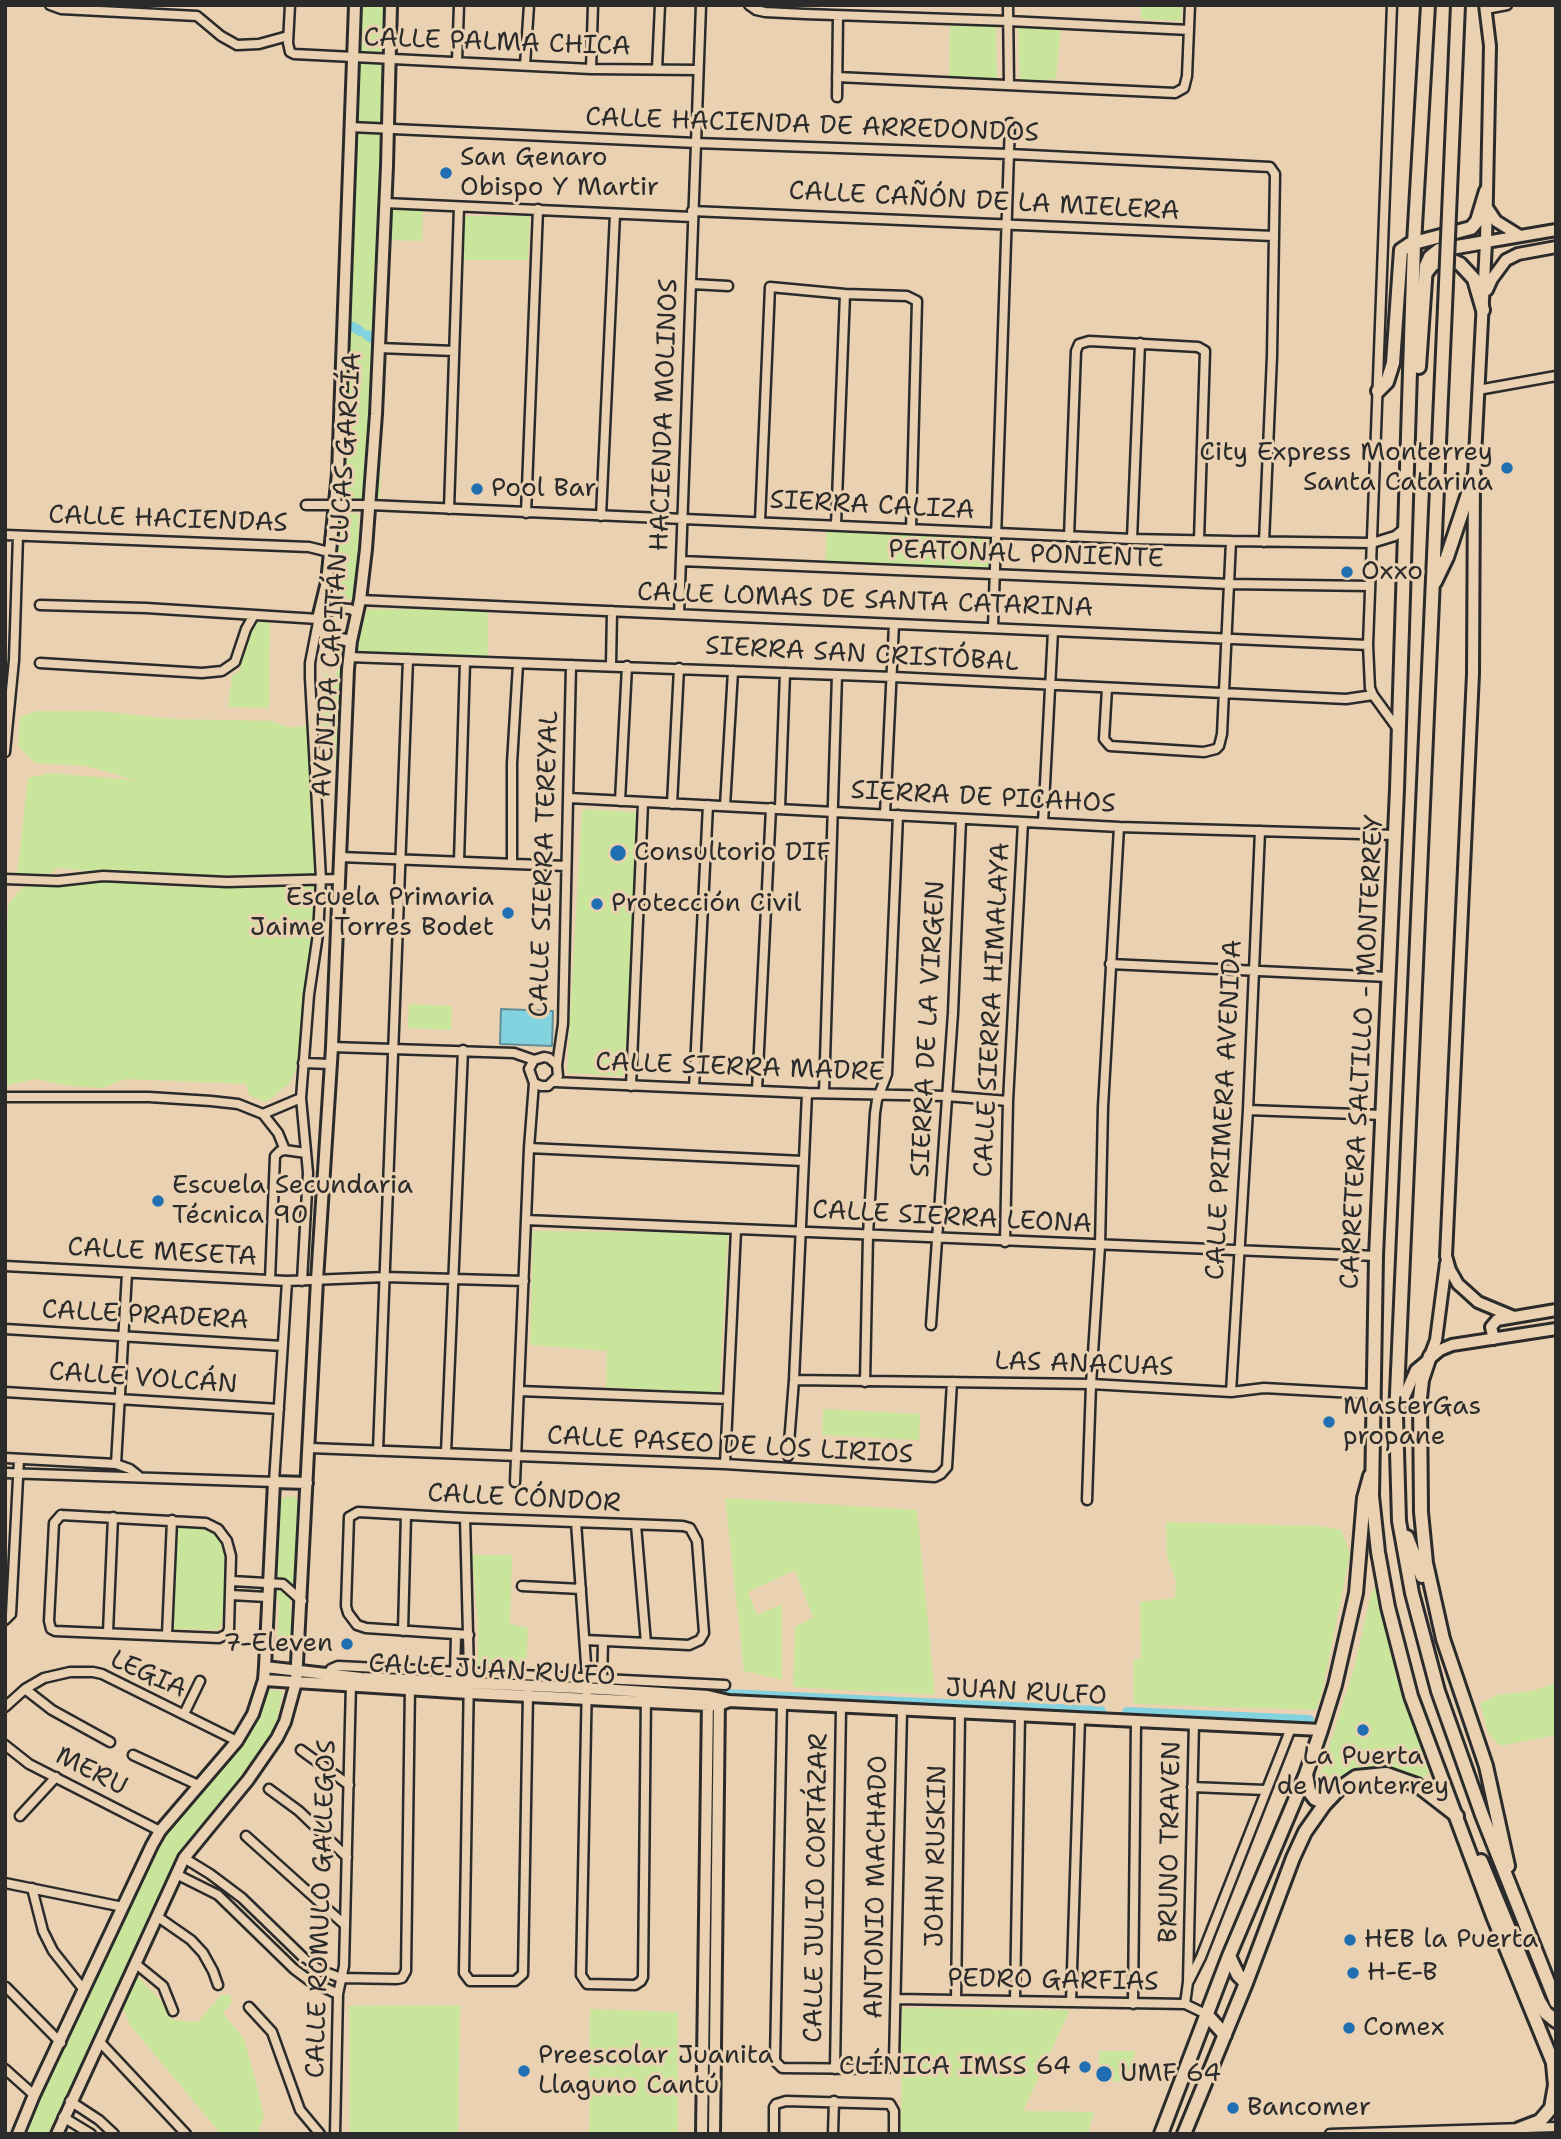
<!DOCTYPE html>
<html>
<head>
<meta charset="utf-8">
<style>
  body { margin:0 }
  #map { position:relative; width:1561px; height:2139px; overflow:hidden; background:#e9d1b1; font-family:"Shantell Sans",sans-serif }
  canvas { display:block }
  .frame { position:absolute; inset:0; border:7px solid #2b2b2b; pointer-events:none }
</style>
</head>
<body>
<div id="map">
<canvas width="1561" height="2139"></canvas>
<div class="frame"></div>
</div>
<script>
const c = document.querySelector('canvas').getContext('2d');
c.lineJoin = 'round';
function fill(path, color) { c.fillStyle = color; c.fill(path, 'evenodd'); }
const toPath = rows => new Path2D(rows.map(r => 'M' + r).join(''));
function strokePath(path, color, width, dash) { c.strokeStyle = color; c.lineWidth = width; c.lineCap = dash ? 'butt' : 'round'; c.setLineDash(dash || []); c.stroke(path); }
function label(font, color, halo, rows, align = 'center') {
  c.font = font + ' "Shantell Sans",sans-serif'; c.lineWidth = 6; c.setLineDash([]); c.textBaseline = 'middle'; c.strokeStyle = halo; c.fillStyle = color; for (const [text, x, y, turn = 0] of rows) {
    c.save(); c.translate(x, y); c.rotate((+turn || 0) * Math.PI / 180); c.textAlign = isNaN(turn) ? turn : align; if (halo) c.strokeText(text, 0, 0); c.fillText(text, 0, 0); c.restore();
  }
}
fill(toPath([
  [354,5,390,5,380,500,340,498],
  [1141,5,1182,5,1181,21,1141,19],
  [950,26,996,26,997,80,949,77],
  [1018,27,1061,29,1056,79,1020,81],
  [389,208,423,209,422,241,388,240],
  [465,216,530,216,528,260,462,260],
  [338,513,359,514,357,594,355,598,346,600,337,597,335,589],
  [827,523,1000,531,998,575,825,567],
  [367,609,488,610,488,660,356,654],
  [270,619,269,708,228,707,232,676,240,670,249,629,258,622],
  [343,660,336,760,324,764,313,798,318,891,315,937,302,1054,290,1083,266,1102,249,1095,246,1084,126,1079,102,1088,71,1086,35,1079,5,1086,8,904,23,887,53,884,67,875,167,887,251,885,294,888,297,874,132,876,59,868,47,875,17,875,28,778,49,773,135,780,86,766,35,763,18,746,20,717,37,711,98,711,173,719,272,721,287,727,301,727,326,719,324,712,325,672,333,680],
  [582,809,636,812,634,952,623,1076,567,1073],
  [409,1004,452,1006,451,1030,408,1028],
  [533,1231,728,1233,719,1393,606,1387,607,1351,530,1345],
  [823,1409,920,1414,919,1440,822,1435],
  [293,1496,300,1502,297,1588,286,1579,274,1578,279,1501,286,1497],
  [725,1498,917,1510,935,1695,793,1687,795,1627,813,1617,795,1570,748,1592,757,1615,782,1604,782,1680,744,1671],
  [1166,1522,1319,1526,1341,1530,1350,1554,1322,1692,1316,1710,1134,1704,1133,1661,1141,1658,1140,1602,1175,1598,1176,1581,1167,1556],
  [175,1528,198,1528,207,1530,215,1534,223,1545,226,1556,223,1621,218,1630,172,1629],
  [472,1555,512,1555,510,1624,528,1628,526,1670,478,1668,478,1623],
  [1375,1588,1380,1593,1396,1663,1429,1773,1422,1779,1382,1770,1324,1799,1315,1791,1355,1665,1371,1593],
  [277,1589,290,1597,292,1631,296,1635,295,1645,290,1649,283,1649,277,1643,279,1601,274,1596],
  [1556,1683,1556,1735,1500,1746,1488,1733,1480,1703,1498,1695,1532,1691],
  [267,1689,283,1692,274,1732,180,1856,48,2134,23,2134,161,1841,253,1725],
  [137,1976,162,2002,172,2020,198,2022,221,1995,230,1995,232,2003,223,2013,244,2039,254,2074,264,2117,257,2134,221,2134,130,2025,123,2008],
  [460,2005,458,2134,350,2134,349,2006],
  [902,2008,1070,2010,1023,2111,1094,2112,1088,2134,901,2134],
  [590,2009,678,2012,678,2134,589,2134],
  [1099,2051,1136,2051,1125,2081,1099,2082]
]), '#c9e59c');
const water = toPath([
  [501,1009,553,1011,552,1046,500,1044,501,1009]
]);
fill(water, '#83d2df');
strokePath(water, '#608f97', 2);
strokePath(toPath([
  [353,327,360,331],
  [367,335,377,341],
  [718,1690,724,1694,1101,1711],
  [1127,1712,1309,1720]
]), '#83d2df', 10);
const minor = toPath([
  [50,5,61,9,197,16,221,36,237,45,259,44,288,36],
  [290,5,288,43,290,52,294,54,591,69,698,70],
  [749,5,756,10,765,12,805,14,1008,21,1189,30],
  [1008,5,1009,85],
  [1392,5,1368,645,1370,688,1373,695,1397,728],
  [1486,9,1507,5],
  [457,61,459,5],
  [525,65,529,5],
  [591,69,593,5],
  [657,69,660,5],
  [837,77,1175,93,1184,88,1187,76,1190,5],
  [837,97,838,16],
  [350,127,696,143,1009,154,1270,167,1275,174,1272,356,1264,542],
  [385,203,692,217],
  [692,211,1273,236],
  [692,284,728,286],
  [379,348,454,351],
  [1478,390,1556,376],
  [306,505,370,505,1132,539,1231,541,1372,543,1395,536,1405,528],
  [449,509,459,207],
  [526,513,538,209],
  [601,516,615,214],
  [760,521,770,287,845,294,907,296,917,301,911,529],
  [836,525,845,294],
  [5,535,309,547,329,552],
  [1069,537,1076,351,1079,344,1089,341,1198,347,1205,351,1199,540],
  [1132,539,1140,343],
  [681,561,1229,584,1370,586],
  [360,600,1368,645],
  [40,605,146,608,318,619,325,613,337,608,350,609,358,613],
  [679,614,701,5],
  [993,627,1010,123],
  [349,657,893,677,1346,699,1373,695],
  [40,663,202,673,222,671,235,662,246,629,254,615],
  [611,665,612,611],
  [1107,688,1104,739,1110,746,1204,752,1216,749,1219,746,1222,734,1231,541],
  [5,752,14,660,18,536],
  [569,798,1119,827,1395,835],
  [620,801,627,666],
  [672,804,679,668],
  [725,806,733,671],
  [780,808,785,673],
  [885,814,894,624],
  [1043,823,1053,631],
  [340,857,566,866],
  [459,861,465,662],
  [512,864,512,763,518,664],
  [5,879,58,881,103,876,227,882,339,879],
  [1110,964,1388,977],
  [332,1047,514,1053,534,1060,544,1057,549,1058,557,1065],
  [303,1063,331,1064],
  [555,1082,807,1093,946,1096,1008,1101],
  [534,1083,541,1086,548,1086,558,1076,557,1065,563,1024,571,665],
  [534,1083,529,1069,534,1060],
  [631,1086,643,803],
  [694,1088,708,805],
  [757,1090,771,808],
  [824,1092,837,675],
  [5,1097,149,1097,211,1101,238,1104,263,1114,301,1098],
  [1248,1110,1383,1115],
  [263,1114,278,1133,285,1150],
  [529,1148,803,1161],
  [526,1220,1376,1256],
  [1005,1242,1008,1101,1023,822],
  [5,1266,287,1281,385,1277,524,1281],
  [270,1280,275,1156,280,1151,285,1150,306,1153],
  [302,1281,308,1173,301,1098,309,995,318,934,321,879,310,678,310,663,318,622],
  [931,1325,953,1013,961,819],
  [5,1329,282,1346],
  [794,1380,1091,1384,1231,1392,1264,1388,1372,1394],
  [865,1382,868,1235,875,1113,877,1100,887,1074,898,815],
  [519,1391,728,1399],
  [5,1392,279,1409],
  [1231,1392,1248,1110,1260,831],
  [310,1448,725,1464,935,1477,941,1474,947,1467,952,1382],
  [378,1451,408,659],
  [446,1453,463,1050],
  [788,1456,794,1380,807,1093],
  [5,1458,116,1464,130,1469,140,1477],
  [116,1464,127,1273],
  [725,1464,736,1230],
  [5,1473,274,1482,287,1281],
  [515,1482,529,1148,534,1083],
  [1087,1500,1091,1384,1100,1246,1103,1107,1119,827],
  [61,1515,206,1523,218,1529,227,1541,231,1556,229,1629,227,1634,219,1638,55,1631,51,1629,49,1621,54,1523,61,1515],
  [465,1518,469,1673,464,1973,470,1981,515,1981,523,1974,528,1693],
  [576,1522,587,1678,581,1975,587,1984,635,1985,641,1981,643,1977,646,1696],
  [636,1525,646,1643],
  [232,1581,283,1584,302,1601],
  [522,1586,581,1589],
  [231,1595,267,1597],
  [5,1620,11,1614,19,1459],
  [403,1631,406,1515],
  [108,1632,113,1517],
  [167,1635,172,1520],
  [469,1635,366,1628,357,1625,348,1613,346,1606,349,1517,358,1512,465,1518,683,1526,690,1528,697,1541,704,1633,700,1640,689,1645,585,1640],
  [455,1675,456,1635],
  [326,1676,331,1669,338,1666,725,1685],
  [602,1682,603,1642],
  [25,1689,52,1710,110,1742],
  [782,1704,775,2061,782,2068,886,2069,892,2065,894,2061,902,1711],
  [5,1707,25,1689,44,1678,70,1672,93,1672,102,1674,237,1741],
  [184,1714,200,1681],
  [5,1745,29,1764,160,1831],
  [301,1750,349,1785],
  [133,1755,198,1785],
  [1192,1787,1265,1790],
  [269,1789,299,1811,347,1857],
  [20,1816,56,1777],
  [246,1836,345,1925],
  [184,1858,210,1874,242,1898,310,1964,320,1970,341,1978,397,1979,402,1978,406,1971,410,1686],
  [176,1874,218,1895,294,1969,310,1981,338,1994],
  [5,1883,123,1907],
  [32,1888,43,1931,53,1951,84,1990],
  [158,1917,191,1940,203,1953,213,1971,218,1985],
  [136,1964,163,1986,173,2011],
  [1189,1981,1201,1957,1291,1728],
  [6,1987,61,2043],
  [896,1999,1185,2004,1206,2014],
  [956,2000,960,1713],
  [1015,2000,1020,1715],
  [1071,2002,1080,1718],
  [1133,2004,1136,1721],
  [1185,2004,1188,1982,1194,1723],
  [249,2007,272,2032,300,2110,320,2134],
  [99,2041,186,2134],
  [5,2069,34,2095],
  [835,2069,841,1708],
  [70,2101,99,2120,114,2134],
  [63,2117,91,2134],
  [335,2134,338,1994,344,1966,351,1683],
  [774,2134,774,2107,776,2104,786,2101,890,2104,894,2111,894,2134],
  [833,2134,834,2101],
  [1330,2134,1556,2127]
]);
const tertiary = toPath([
  [1485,5,1490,46,1486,242,1474,476,1473,674,1446,1256,1450,1270,1458,1284,1467,1292,1478,1302,1514,1317],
  [1486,206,1496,221,1520,236],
  [1486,242,1556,230],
  [1487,290,1492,279,1506,260,1518,254,1556,247],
  [351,641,325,636,321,630,318,619,327,582,338,473,355,5],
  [1494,1339,1491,1327,1497,1320,1556,1310],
  [1430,1356,1436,1340,1446,1263],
  [1398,1411,1416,1370,1440,1350,1452,1345,1556,1329],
  [265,1667,361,1678,601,1689,708,1696,729,1701,1321,1730],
  [264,1680,469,1693,708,1705,719,1705,729,1701],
  [18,2134,34,2095,152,1845,160,1831,237,1741,253,1714,264,1680,265,1667,274,1482,307,1483],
  [57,2134,184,1858,248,1780,277,1738,285,1722,296,1682,317,1280,332,1047,348,669,351,641,360,600,366,549,376,414,387,166,391,5],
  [702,2134,708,1699],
  [714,2134,719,1699]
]);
const secondary = toPath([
  [1306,1774,1309,1791,1315,1799,1322,1801,1331,1796],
  [1229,1956,1238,1975,1246,1983],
  [1206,2014,1225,2035],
  [1161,2134,1229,1956,1306,1774,1321,1730,1335,1685,1356,1593,1364,1498,1370,1476],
  [1184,2134,1246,1983,1293,1858,1305,1832,1324,1805,1340,1788,1356,1777,1386,1774,1417,1785,1457,1816]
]);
const primary = toPath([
  [1428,5,1414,243,1397,789,1376,1256,1372,1496,1378,1552,1388,1607,1411,1696,1493,1916,1556,2070],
  [1426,273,1432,265,1442,260,1451,260,1460,264,1474,279,1483,310],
  [1445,307,1396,1416,1399,1521,1412,1593,1438,1691,1482,1815,1556,2002],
  [1419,367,1426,266,1430,257,1439,250,1486,242],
  [1378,391,1387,382,1393,363,1401,250,1410,244,1471,228,1477,221,1486,191],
  [1435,582,1447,557,1474,476],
  [1430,1356,1422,1380,1420,1398,1421,1512,1426,1563,1443,1639,1486,1766,1508,1866],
  [1407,1537,1422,1576],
  [1481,1861,1539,2001,1546,2013,1556,2021],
  [1519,2129,1540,2121,1551,2108,1555,2085,1553,2064]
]);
strokePath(minor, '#2b2b2b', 13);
strokePath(tertiary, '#2b2b2b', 16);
strokePath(secondary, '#2b2b2b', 18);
strokePath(primary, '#2b2b2b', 18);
strokePath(minor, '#e9d1b1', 8);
strokePath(tertiary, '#e9d1b1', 10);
strokePath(secondary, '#e9d1b1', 12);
strokePath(primary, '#e9d1b1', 12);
const primaryBridge = toPath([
  [1445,307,1458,5]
]);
strokePath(primaryBridge, '#2b2b2b', 18, []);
strokePath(primaryBridge, '#e9d1b1', 12);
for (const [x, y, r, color] of [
  [446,173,7,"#1f6fb2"],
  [1507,468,7,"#1f6fb2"],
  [477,489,7,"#1f6fb2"],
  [1347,572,7,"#1f6fb2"],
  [618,853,9,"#1f6fb2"],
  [597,904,7,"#1f6fb2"],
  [508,913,7,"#1f6fb2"],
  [158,1201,7,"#1f6fb2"],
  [1329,1422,7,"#1f6fb2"],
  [347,1644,7,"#1f6fb2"],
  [1363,1730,7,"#1f6fb2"],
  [1350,1940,7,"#1f6fb2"],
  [1353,1973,7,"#1f6fb2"],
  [1349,2028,7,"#1f6fb2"],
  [1085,2067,7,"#1f6fb2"],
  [524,2071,7,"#1f6fb2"],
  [1104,2074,9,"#1f6fb2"],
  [1233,2108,7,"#1f6fb2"]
]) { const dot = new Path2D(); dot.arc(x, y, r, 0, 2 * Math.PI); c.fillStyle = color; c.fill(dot); strokePath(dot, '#e9d1b1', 2.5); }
label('26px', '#2b2b2b', '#e9d1b1', [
  ["CALLE PALMA CHICA",497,43,2],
  ["CALLE HACIENDA DE ARREDONDOS",812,126,2],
  ["CALLE CAÑÓN DE LA MIELERA",984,202,3],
  ["HACIENDA MOLINOS",665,415,-88],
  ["SIERRA CALIZA",872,506,3],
  ["CALLE HACIENDAS",168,520,2],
  ["PEATONAL PONIENTE",1026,555,2],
  ["AVENIDA CAPITÁN LUCAS GARCÍA",338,575,-86],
  ["CALLE LOMAS DE SANTA CATARINA",865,601,2],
  ["SIERRA SAN CRISTÓBAL",862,655,3],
  ["SIERRA DE PICAHOS",983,798,3],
  ["CALLE SIERRA TEREYAL",545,864,-88],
  ["CALLE SIERRA HIMALAYA",993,1010,-87],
  ["SIERRA DE LA VIRGEN",929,1029,-87],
  ["CARRETERA SALTILLO - MONTERREY",1363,1052,-87],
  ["CALLE SIERRA MADRE",740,1068,2],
  ["CALLE PRIMERA AVENIDA",1225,1110,-87],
  ["CALLE SIERRA LEONA",952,1218,3],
  ["CALLE MESETA",162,1253,3],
  ["CALLE PRADERA",145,1316,3],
  ["LAS ANACUAS",1084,1365,2],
  ["CALLE VOLCÁN",143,1379,4],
  ["CALLE PASEO DE LOS LIRIOS",730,1446,3],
  ["CALLE CÓNDOR",524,1499,3],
  ["CALLE JUAN RULFO",492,1671,3],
  ["LEGIA",148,1675,24],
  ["JUAN RULFO",1026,1693,3],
  ["MERU",91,1772,27],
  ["BRUNO TRAVEN",1171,1842,-89],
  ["JOHN RUSKIN",937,1856,-89],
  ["ANTONIO MACHADO",877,1887,-89],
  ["CALLE JULIO CORTÁZAR",817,1888,-89],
  ["CALLE RÓMULO GALLEGOS",322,1909,-88],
  ["PEDRO GARFIAS",1053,1981,1]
]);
label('26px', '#2b2b2b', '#e9d1b1', [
  ["San Genaro",460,158],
  ["Obispo Y Martir",460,188],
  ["City Express Monterrey",1493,453,"right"],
  ["Santa Catarina",1493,483,"right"],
  ["Pool Bar",491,489],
  ["Oxxo",1361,572],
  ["Consultorio DIF",634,853],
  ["Escuela Primaria",494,898,"right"],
  ["Jaime Torres Bodet",494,928,"right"],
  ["Protección Civil",611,904],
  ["Escuela Secundaria",172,1186],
  ["Técnica 90",172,1216],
  ["MasterGas",1343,1407],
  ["propane",1343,1437],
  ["7-Eleven",333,1644,"right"],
  ["La Puerta",1363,1757,"center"],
  ["de Monterrey",1363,1787,"center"],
  ["HEB la Puerta",1364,1940],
  ["H-E-B",1367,1973],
  ["Comex",1363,2028],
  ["Preescolar Juanita",538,2056],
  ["Llaguno Cantú",538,2086],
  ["CLÍNICA IMSS 64",1071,2067,"right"],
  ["UMF 64",1120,2074],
  ["Bancomer",1247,2108]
], 'left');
</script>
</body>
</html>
